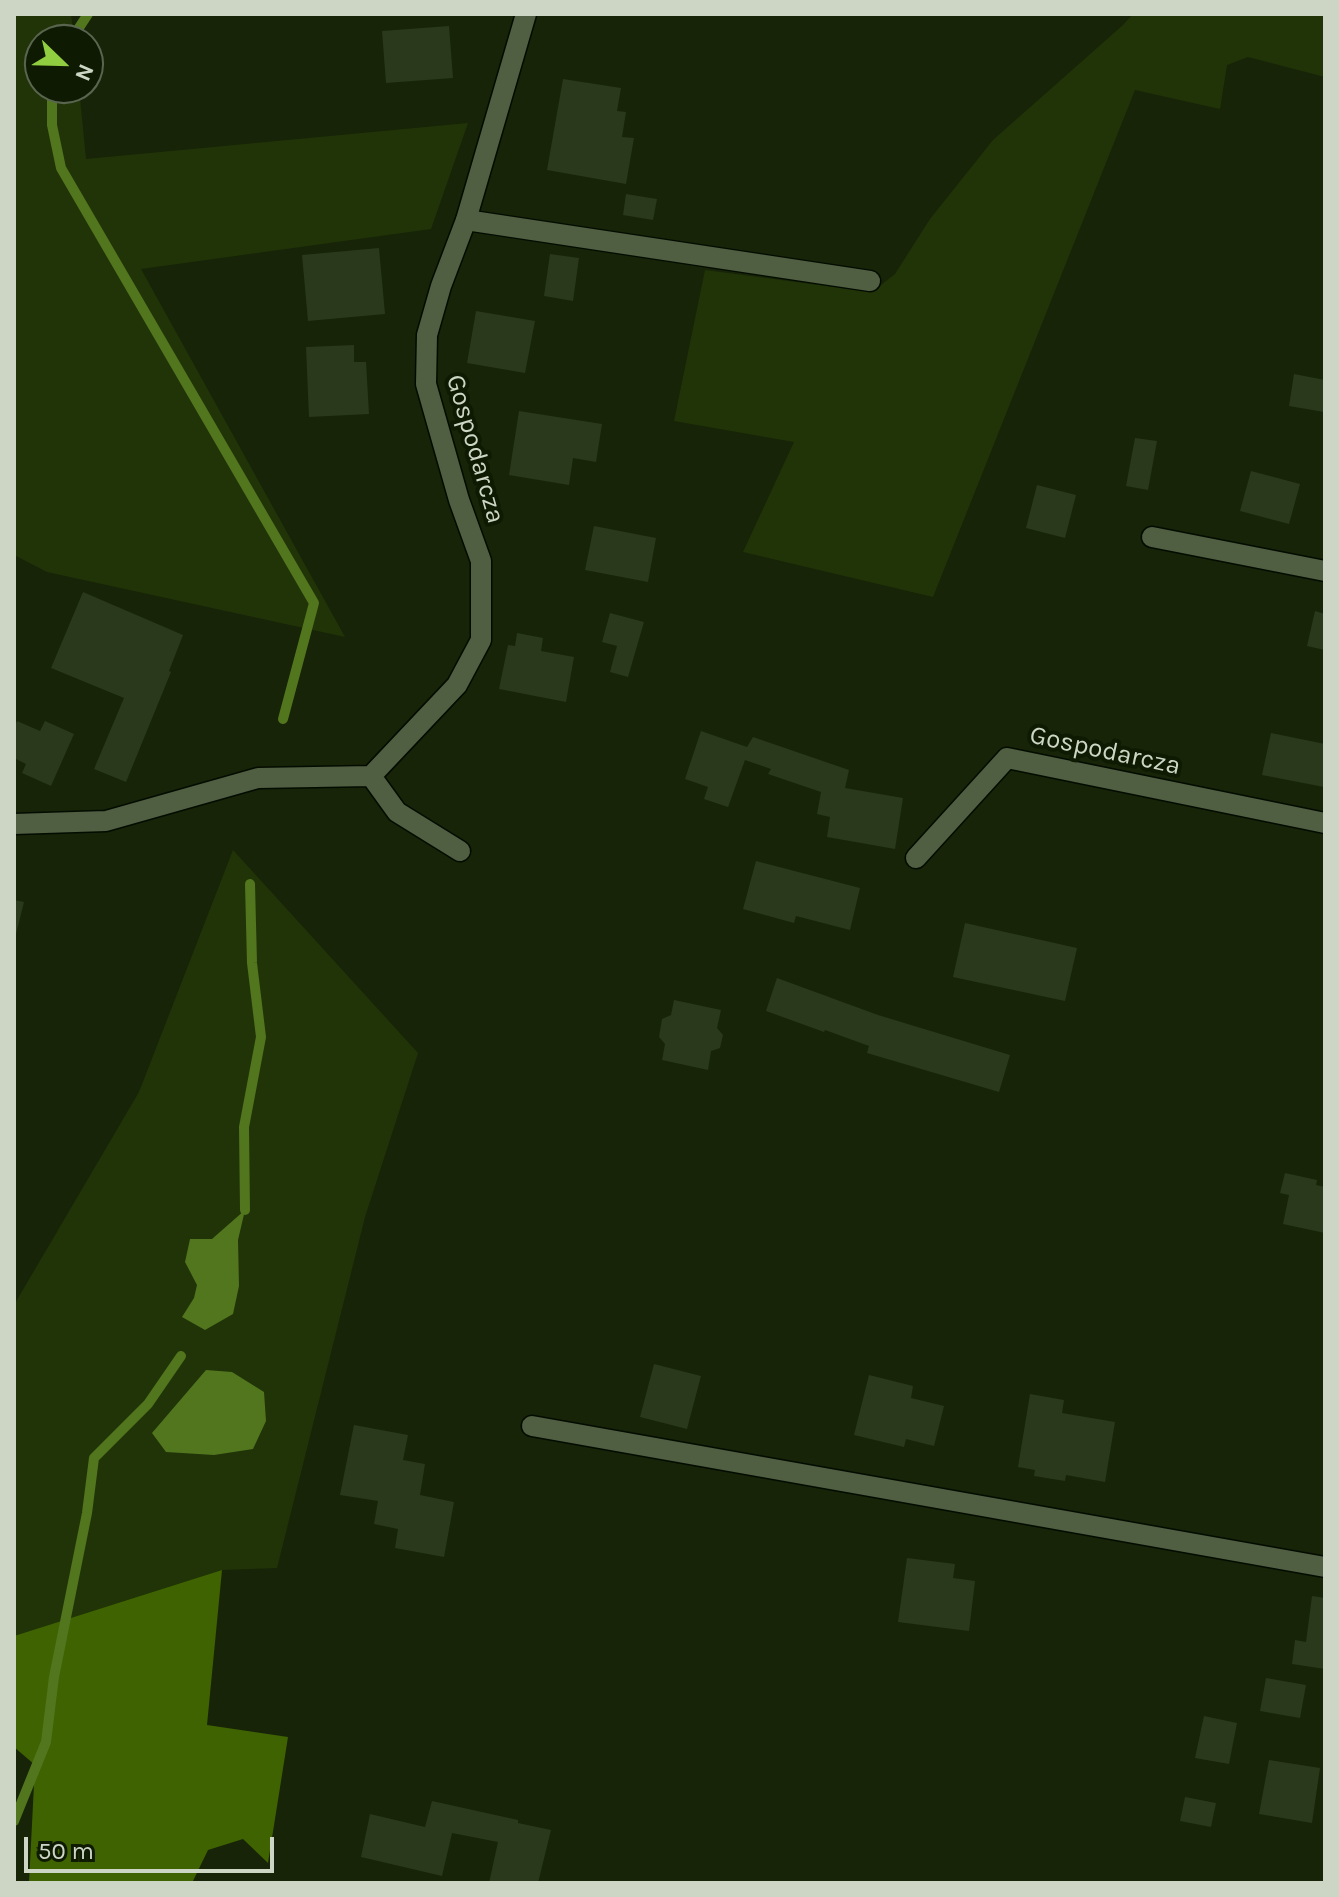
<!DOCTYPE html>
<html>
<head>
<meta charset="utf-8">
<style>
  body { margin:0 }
  #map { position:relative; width:1339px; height:1897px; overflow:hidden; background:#172408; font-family:Karla,sans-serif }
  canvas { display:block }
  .frame { position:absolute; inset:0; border:16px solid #cdd6c5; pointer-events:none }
  .north { position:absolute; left:24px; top:24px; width:80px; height:80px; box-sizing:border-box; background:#0e1a02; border:2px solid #5a6550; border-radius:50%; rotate:113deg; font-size:22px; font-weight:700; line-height:32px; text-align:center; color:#cdd6c5 }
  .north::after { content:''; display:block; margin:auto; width:28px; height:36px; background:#91cd40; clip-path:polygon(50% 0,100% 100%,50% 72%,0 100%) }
  .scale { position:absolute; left:24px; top:1837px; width:250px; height:36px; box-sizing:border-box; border:4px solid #cdd6c5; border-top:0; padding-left:10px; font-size:24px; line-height:28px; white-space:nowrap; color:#cdd6c5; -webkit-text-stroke:6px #0e1a02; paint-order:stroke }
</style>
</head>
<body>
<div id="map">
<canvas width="1339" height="1897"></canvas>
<div class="frame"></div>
<div class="north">N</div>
<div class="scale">50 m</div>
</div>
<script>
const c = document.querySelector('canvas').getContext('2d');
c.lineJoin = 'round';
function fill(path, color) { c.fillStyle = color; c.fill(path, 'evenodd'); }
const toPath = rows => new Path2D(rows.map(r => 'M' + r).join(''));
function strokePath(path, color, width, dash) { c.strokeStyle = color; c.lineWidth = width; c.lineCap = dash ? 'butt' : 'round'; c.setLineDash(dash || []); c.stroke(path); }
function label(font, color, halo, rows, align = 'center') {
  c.font = font + ' Karla,sans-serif'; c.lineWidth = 8; c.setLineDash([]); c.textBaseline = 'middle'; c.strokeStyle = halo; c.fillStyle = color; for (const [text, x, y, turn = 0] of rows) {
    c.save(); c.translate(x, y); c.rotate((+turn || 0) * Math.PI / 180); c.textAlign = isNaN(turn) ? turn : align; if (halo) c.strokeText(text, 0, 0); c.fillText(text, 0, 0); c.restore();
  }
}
fill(toPath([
  [14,14,71,14,74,40,40,40,40,88,79,88,86,159,468,123,431,229,141,269,345,637,47,572,14,555],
  [1133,14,1325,14,1325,77,1248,57,1227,65,1220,109,1135,90,933,597,743,552,794,442,674,421,705,270,872,292,895,274,930,219,993,140,1123,25],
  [233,850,418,1053,365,1217,277,1568,222,1570,14,1636,14,1305,139,1092]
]), '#213408');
fill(toPath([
  [222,1570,207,1725,288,1737,268,1863,243,1839,208,1850,192,1883,29,1883,35,1765,14,1747,14,1636]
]), '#3f6300');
fill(toPath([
  [245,1210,238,1240,239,1286,233,1314,205,1330,182,1317,194,1298,197,1285,185,1262,190,1239,212,1239],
  [206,1370,232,1372,264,1392,266,1421,253,1449,214,1455,166,1452,152,1433]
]), '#51761e');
strokePath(toPath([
  [71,40,88,14],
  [52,88,52,125,61,168,314,603,283,719],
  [245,1210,244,1127,261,1037,252,963,250,884],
  [14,1821,46,1742,54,1677,87,1513,94,1458,148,1404,181,1356]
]), '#51761e', 10);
fill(toPath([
  [449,26,453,78,386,83,382,31],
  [563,79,621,88,617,111,626,112,622,137,634,138,626,184,547,170],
  [626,194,657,199,653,220,623,215],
  [379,248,385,314,308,321,302,255],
  [550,254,579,258,573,301,544,296],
  [476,311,535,321,525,373,467,363],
  [354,345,354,362,366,362,369,414,309,417,306,347],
  [1294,374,1325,380,1324,412,1289,406],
  [519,411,602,424,596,462,573,458,569,485,509,475],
  [1135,438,1157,441,1148,490,1126,486],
  [1251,471,1300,484,1289,524,1240,511],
  [1037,485,1076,495,1065,538,1026,528],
  [594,526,656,538,648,582,585,570],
  [83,592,183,635,169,671,171,672,126,782,94,769,124,698,51,668],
  [1315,611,1325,614,1325,650,1307,646],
  [610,613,644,622,628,677,610,672,617,646,602,642],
  [517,633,543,638,541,651,574,657,566,702,499,689,508,645,515,646],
  [17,721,40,731,45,721,74,734,51,786,22,773,26,764,14,758,14,728],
  [701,731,747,747,753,737,849,770,845,788,903,798,895,849,827,837,830,817,817,814,821,792,768,774,771,769,745,760,728,807,704,799,708,787,685,779],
  [1271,733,1325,744,1324,787,1262,775],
  [756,861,860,888,850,930,796,916,794,923,743,909],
  [14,900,24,902,15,938,14,938],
  [965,923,1077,948,1065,1001,953,977],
  [777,978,878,1015,1010,1055,999,1092,867,1053,869,1046,825,1030,824,1032,766,1011],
  [674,1000,721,1010,717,1028,723,1035,720,1048,711,1051,708,1070,662,1060,665,1044,659,1037,662,1019,671,1015],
  [1285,1173,1317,1180,1316,1185,1325,1187,1325,1233,1283,1224,1289,1195,1280,1193],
  [654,1364,701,1376,687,1429,640,1417],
  [869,1375,913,1386,911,1398,944,1406,934,1446,906,1439,904,1447,854,1435],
  [1030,1394,1064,1400,1062,1413,1115,1422,1105,1482,1066,1475,1065,1481,1034,1476,1035,1470,1018,1467],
  [354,1425,408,1435,403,1460,425,1464,420,1495,454,1502,444,1557,395,1548,398,1529,374,1524,378,1501,340,1495],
  [907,1558,955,1564,953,1578,975,1581,969,1631,898,1622],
  [1312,1596,1325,1598,1325,1669,1292,1664,1295,1640,1306,1642],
  [1266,1678,1306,1685,1300,1718,1260,1711],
  [1204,1716,1237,1723,1229,1764,1195,1758],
  [1269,1760,1320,1768,1312,1823,1259,1814],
  [1185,1797,1216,1803,1211,1827,1180,1821],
  [432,1801,518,1820,518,1823,551,1830,538,1883,489,1883,498,1842,452,1833,442,1876,361,1857,370,1814,425,1827]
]), '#2a381c');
const lane = toPath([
  [466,220,870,281],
  [1152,537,1325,571],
  [532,1426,1325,1567]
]);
const street = toPath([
  [371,776,457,685,481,640,481,561,459,500,426,384,427,335,441,286,466,220,526,14],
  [14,824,106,821,258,778,371,776,397,812,460,851],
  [916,858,1007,758,1325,823]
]);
strokePath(lane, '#040c00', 23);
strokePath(street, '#040c00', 23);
strokePath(lane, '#505e41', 20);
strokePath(street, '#505e41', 20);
label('26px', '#cdd6c5', '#0e1a02', [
  ["Gospodarcza",475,449,74],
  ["Gospodarcza",1105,751,12]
]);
</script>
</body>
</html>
